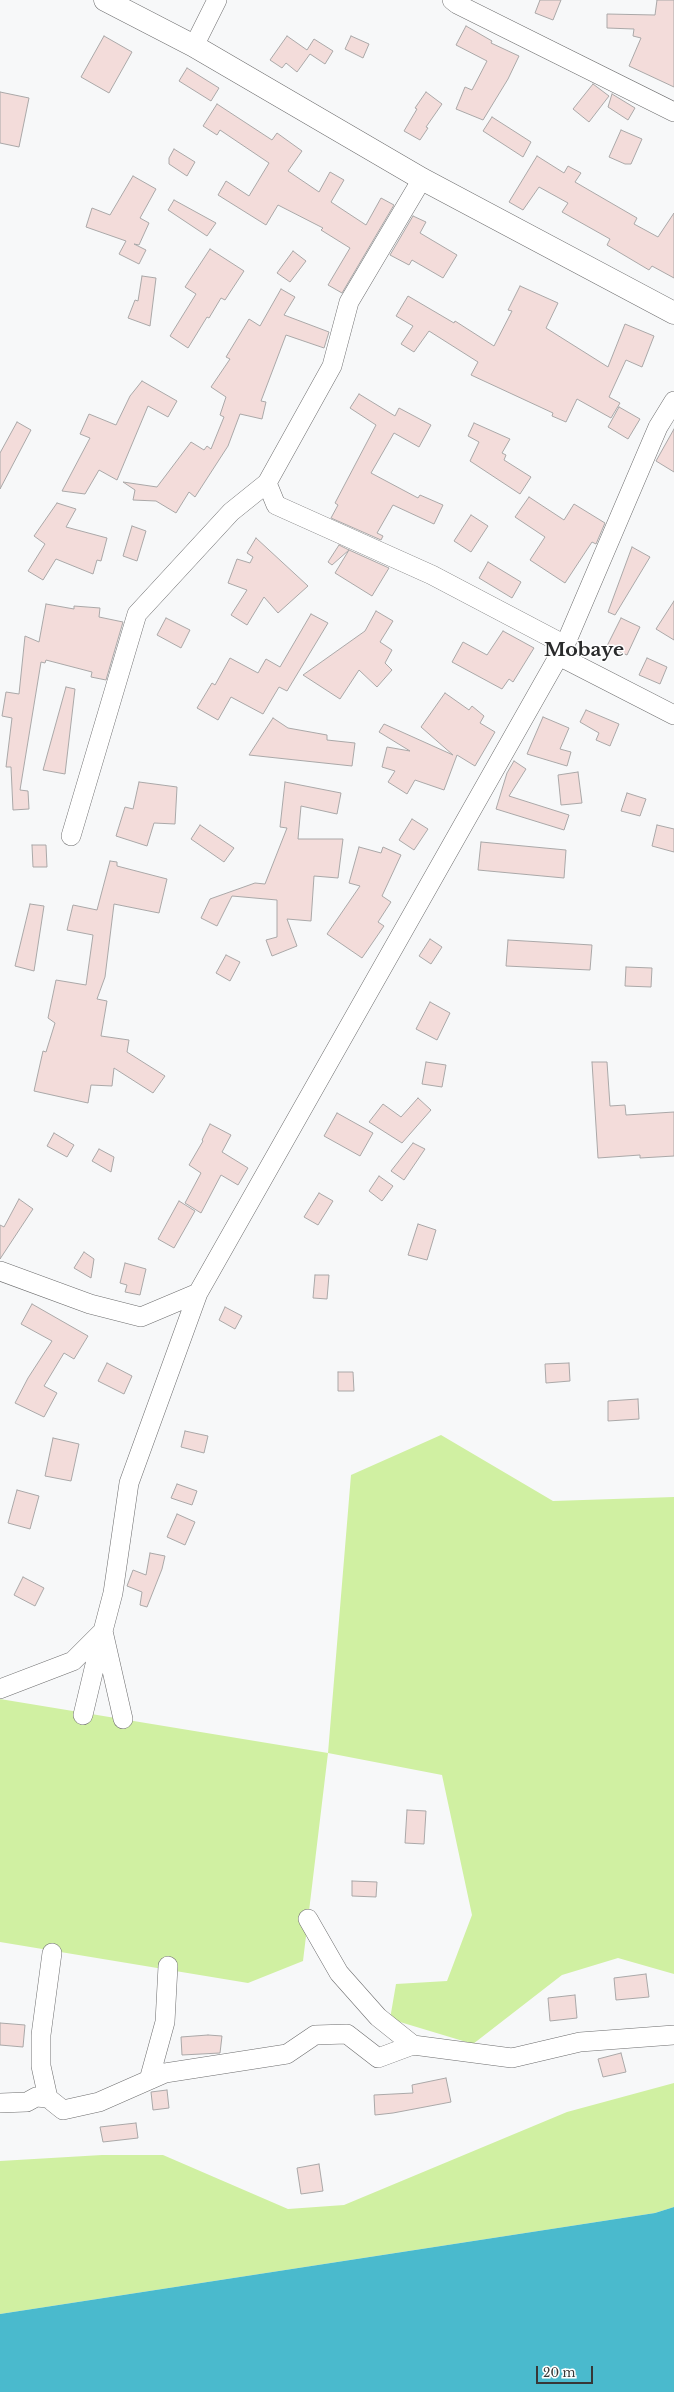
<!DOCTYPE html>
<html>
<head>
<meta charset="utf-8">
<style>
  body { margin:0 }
  #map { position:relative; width:674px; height:2392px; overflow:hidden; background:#f7f8f9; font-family:"Libre Baskerville",serif }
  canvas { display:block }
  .scale { position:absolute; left:536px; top:2366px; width:57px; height:18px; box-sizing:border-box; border:2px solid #373737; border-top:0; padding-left:5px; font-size:12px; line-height:14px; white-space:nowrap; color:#373737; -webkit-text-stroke:3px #fff; paint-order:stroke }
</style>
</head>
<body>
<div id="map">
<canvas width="674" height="2392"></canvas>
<div class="scale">20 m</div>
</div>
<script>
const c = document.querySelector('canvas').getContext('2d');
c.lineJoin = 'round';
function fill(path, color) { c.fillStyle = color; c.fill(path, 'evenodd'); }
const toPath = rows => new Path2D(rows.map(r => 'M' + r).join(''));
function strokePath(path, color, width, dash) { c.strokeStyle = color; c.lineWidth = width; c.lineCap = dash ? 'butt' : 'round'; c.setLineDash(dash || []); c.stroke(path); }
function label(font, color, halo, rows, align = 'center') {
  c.font = font + ' "Libre Baskerville",serif'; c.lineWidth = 3; c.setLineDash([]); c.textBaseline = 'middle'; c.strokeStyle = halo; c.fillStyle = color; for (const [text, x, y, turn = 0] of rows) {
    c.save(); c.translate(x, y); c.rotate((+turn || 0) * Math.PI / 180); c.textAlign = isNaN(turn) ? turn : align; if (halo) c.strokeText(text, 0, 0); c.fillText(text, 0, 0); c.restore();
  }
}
fill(toPath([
  [441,1435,553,1501,674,1497,674,1974,618,1958,562,1975,473,2044,390,2019,396,1984,447,1981,472,1915,442,1775,328,1753,303,1961,248,1983,0,1942,0,1699,328,1753,351,1475],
  [674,2083,674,2207,655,2213,0,2314,0,2161,102,2155,163,2155,288,2209,344,2205,567,2112]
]), '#d0f0a2');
fill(toPath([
  [674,2207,674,2392,0,2392,0,2314,655,2213]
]), '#4abacd');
const building = toPath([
  [540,0,561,0,553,20,535,13,540,0],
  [657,0,674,0,674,87,629,66,641,38,633,36,634,29,607,28,607,14,655,15,657,0],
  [466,26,492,41,491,43,519,56,508,79,483,120,456,109,465,87,472,90,487,61,456,45,466,26],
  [104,36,132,52,109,93,81,77,104,36],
  [287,36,307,50,314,39,333,51,325,64,310,54,297,72,286,63,282,68,270,60,287,36],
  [351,36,369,44,363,58,345,49,351,36],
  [187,68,219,88,211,101,179,81,187,68],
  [593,84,609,96,589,122,573,109,593,84],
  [0,92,29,98,19,147,0,143,0,92],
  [426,92,442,104,426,127,428,128,420,140,404,131,417,109,415,108,426,92],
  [612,94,635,108,628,120,608,107,612,94],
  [217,104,272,140,277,133,302,151,288,171,319,192,330,172,344,180,331,202,366,225,381,198,394,205,342,293,328,285,350,248,321,230,323,228,278,205,266,225,218,195,226,181,249,196,269,163,220,130,217,135,203,126,217,104],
  [492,117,531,142,523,157,483,131,492,117],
  [621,130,642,139,631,164,625,164,609,157,621,130],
  [174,149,195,162,187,176,169,164,169,158,174,149],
  [537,156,564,173,568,166,581,173,575,182,637,218,634,224,658,237,674,213,674,278,652,266,649,270,607,245,610,239,562,212,568,203,539,187,523,210,509,202,537,156],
  [133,176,156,189,140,218,149,223,139,245,134,244,146,250,139,264,119,254,126,241,86,227,92,208,110,215,133,176],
  [174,200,216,223,207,236,168,210,174,200],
  [413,216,426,222,420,233,457,255,443,278,412,260,409,265,390,255,413,216],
  [210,249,244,271,225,300,221,298,209,318,207,317,188,348,170,336,196,294,185,287,210,249],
  [293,251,306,261,290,282,277,273,293,251],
  [142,276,156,278,150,326,128,318,135,300,138,301,142,276],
  [520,286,558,303,546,328,608,367,625,324,654,336,642,367,626,360,609,397,620,403,611,418,577,399,566,422,552,416,553,413,471,375,478,362,429,331,414,352,401,344,413,326,396,316,408,296,454,323,455,321,494,346,512,311,508,310,520,286],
  [281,289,295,297,284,315,329,332,324,348,286,335,261,401,266,402,262,419,240,414,228,446,195,497,189,492,176,513,156,501,133,500,135,490,123,482,157,487,191,442,204,450,207,446,211,449,224,417,220,415,226,397,211,387,230,359,226,357,249,319,260,326,281,289],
  [142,381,177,401,168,417,148,406,117,480,99,470,85,494,62,491,90,438,80,434,89,414,116,425,130,396,142,381],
  [359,394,395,416,399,408,431,425,419,447,394,433,371,473,418,498,420,495,443,505,434,524,393,505,377,533,383,536,381,540,331,518,338,505,335,503,376,425,350,408,359,394],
  [619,407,640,419,628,439,608,427,619,407],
  [17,422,31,430,0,489,0,453,17,422],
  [474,423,510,439,502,453,506,455,504,460,531,477,520,494,470,461,479,442,468,436,474,423],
  [674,429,674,472,656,461,674,429],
  [529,497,564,520,574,504,605,523,596,544,592,542,565,583,530,560,545,537,515,517,529,497],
  [57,503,76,509,66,527,107,538,101,561,97,560,93,574,56,559,43,580,28,571,45,544,34,536,57,503],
  [471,515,488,526,471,552,454,541,471,515],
  [132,526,146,531,137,561,123,556,132,526],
  [256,538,308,586,278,613,264,597,247,625,231,615,247,590,228,583,237,559,250,563,253,557,247,553,256,538],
  [339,545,349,550,332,565,328,562,339,545],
  [632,547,650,557,615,615,608,612,632,547],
  [349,550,389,568,372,596,335,573,349,550],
  [488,562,521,582,512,598,479,578,488,562],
  [674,601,674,640,656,629,674,601],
  [46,604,74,609,74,606,100,608,99,617,123,622,106,680,91,677,92,672,46,660,45,663,41,662,20,790,28,791,29,809,13,810,11,767,6,767,12,718,2,716,6,692,19,694,25,636,39,642,46,604],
  [376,611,393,621,380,642,392,650,385,663,392,670,377,687,359,670,340,699,303,675,365,631,376,611],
  [311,614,328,623,287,691,279,687,263,714,231,697,218,720,197,708,212,683,215,685,230,658,258,673,266,659,280,667,311,614],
  [166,618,190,630,181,648,157,635,166,618],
  [621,618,640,627,627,655,607,646,621,618],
  [503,631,534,648,513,682,509,679,502,689,452,662,463,642,487,655,503,631],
  [647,658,667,667,660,684,639,675,647,658],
  [66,687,75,689,65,774,43,770,66,687],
  [445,693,469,710,472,706,484,716,480,723,495,732,475,766,457,755,444,790,415,780,407,794,388,782,395,771,382,767,387,747,410,751,379,732,384,724,453,755,421,727,445,693],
  [586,710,619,724,610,746,596,740,599,733,580,722,586,710],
  [543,717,569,728,560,749,571,752,567,766,527,754,543,717],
  [273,718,288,728,327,735,327,740,355,743,352,766,249,755,273,718],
  [514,761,526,769,509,796,569,815,564,830,496,809,507,773,514,761],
  [578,772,582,803,561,805,558,775,578,772],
  [139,782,177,787,175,824,154,823,147,846,116,836,125,807,133,809,139,782],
  [285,782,341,793,337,814,301,806,298,839,343,839,338,878,314,876,311,921,287,919,297,946,272,956,266,940,277,937,277,900,232,896,217,926,201,918,210,899,255,883,265,884,287,828,280,827,285,782],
  [627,793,646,799,640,816,621,811,627,793],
  [412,819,428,829,414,850,399,840,412,819],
  [200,825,234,848,224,862,191,839,200,825],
  [657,825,674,829,674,852,652,846,657,825],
  [481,842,566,850,564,878,478,870,481,842],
  [32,845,46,845,47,867,33,867,32,845],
  [359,847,381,853,383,847,401,855,382,896,391,902,378,922,384,926,362,958,327,934,360,886,349,883,359,847],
  [110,861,117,862,117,866,167,879,159,913,114,904,105,977,97,999,107,1001,101,1036,129,1040,127,1052,165,1076,153,1093,114,1068,112,1086,91,1085,88,1103,34,1091,43,1051,46,1052,55,1023,48,1018,56,980,86,985,93,935,67,930,73,905,97,910,110,861],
  [30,904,44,906,34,971,15,966,30,904],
  [430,939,442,947,431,964,419,956,430,939],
  [508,940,592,945,590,970,506,966,508,940],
  [226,955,240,962,230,981,216,973,226,955],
  [626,967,652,968,651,987,625,986,626,967],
  [430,1002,450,1013,437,1040,416,1029,430,1002],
  [426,1062,446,1065,442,1087,422,1084,426,1062],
  [592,1062,607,1062,610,1106,625,1105,626,1115,674,1112,674,1156,640,1158,640,1155,598,1158,592,1062],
  [418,1098,431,1110,402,1143,369,1122,383,1104,401,1117,418,1098],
  [337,1113,373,1133,360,1156,324,1136,337,1113],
  [210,1124,231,1135,222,1152,248,1168,238,1185,221,1175,201,1213,185,1203,201,1173,189,1165,203,1141,202,1140,210,1124],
  [54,1133,74,1145,67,1157,47,1146,54,1133],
  [413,1143,425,1149,404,1180,391,1171,413,1143],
  [99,1149,114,1157,111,1172,92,1161,99,1149],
  [379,1176,393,1186,382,1201,369,1191,379,1176],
  [319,1193,333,1201,318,1225,304,1217,319,1193],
  [19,1199,33,1209,0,1259,0,1225,4,1227,19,1199],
  [179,1201,195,1211,174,1248,158,1239,179,1201],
  [418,1224,436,1230,427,1260,408,1255,418,1224],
  [84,1252,94,1259,91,1278,74,1268,84,1252],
  [125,1263,146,1269,140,1295,125,1292,127,1285,120,1283,125,1263],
  [315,1275,329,1275,327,1299,313,1298,315,1275],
  [32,1304,88,1336,74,1359,64,1353,44,1386,57,1393,44,1417,15,1403,28,1378,52,1341,21,1324,32,1304],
  [225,1307,242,1316,235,1329,219,1320,225,1307],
  [107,1363,132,1376,124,1394,98,1381,107,1363],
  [569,1363,570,1381,546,1383,545,1364,569,1363],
  [338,1372,353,1372,354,1391,338,1391,338,1372],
  [638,1399,639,1419,608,1421,608,1401,638,1399],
  [185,1431,208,1436,204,1453,181,1447,185,1431],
  [53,1438,79,1444,71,1481,45,1476,53,1438],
  [177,1484,197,1491,192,1505,171,1498,177,1484],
  [17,1490,39,1496,30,1529,8,1523,17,1490],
  [177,1514,195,1522,185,1545,167,1537,177,1514],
  [150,1553,165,1556,162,1569,147,1607,140,1605,142,1592,127,1586,133,1570,146,1575,150,1553],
  [23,1577,44,1588,35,1606,14,1595,23,1577],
  [407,1810,426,1811,424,1844,405,1843,407,1810],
  [352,1881,377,1882,376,1897,352,1896,352,1881],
  [646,1974,649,1997,616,2000,614,1978,646,1974],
  [575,1995,577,2018,550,2021,548,1998,575,1995],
  [0,2023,25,2025,23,2047,0,2045,0,2023],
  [208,2035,222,2036,220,2053,182,2055,181,2037,208,2035],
  [621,2053,626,2072,603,2077,598,2059,621,2053],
  [446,2078,451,2102,393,2113,375,2115,374,2095,413,2093,412,2085,446,2078],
  [167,2090,169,2108,153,2110,151,2092,167,2090],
  [136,2123,138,2138,103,2142,100,2127,136,2123],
  [319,2164,323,2191,301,2194,297,2168,319,2164]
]);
fill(building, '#f3dcda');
strokePath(building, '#aaa8a8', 1);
const street = toPath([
  [452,0,457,4,674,112],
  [194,46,217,0],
  [267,483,276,505,432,575,565,645],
  [559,656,674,715],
  [71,836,137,614,231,512,267,483,332,366,349,302,422,179],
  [0,1271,90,1304,141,1317,198,1293],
  [0,1689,73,1661,103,1631,83,1715],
  [123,1719,103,1631,113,1593,129,1483,198,1293,565,645,658,427,674,401],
  [308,1919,339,1973,378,2017,413,2045,512,2058,580,2042,674,2035],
  [149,2080,165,2022,168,1966],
  [48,2098,41,2066,41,2035,52,1953],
  [0,2103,27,2102,36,2097,48,2098,63,2110,99,2102,165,2073,287,2054,315,2035,347,2034,378,2058,413,2045]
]);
const secondary = toPath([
  [105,0,194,46,422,179,674,313]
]);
strokePath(street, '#6d6d6e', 20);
strokePath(secondary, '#6d6d6e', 23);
strokePath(street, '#fff', 19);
strokePath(secondary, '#fff', 22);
label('bold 19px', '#2a2b2c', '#fff', [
  ["Mobaye",584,651]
]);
</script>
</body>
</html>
